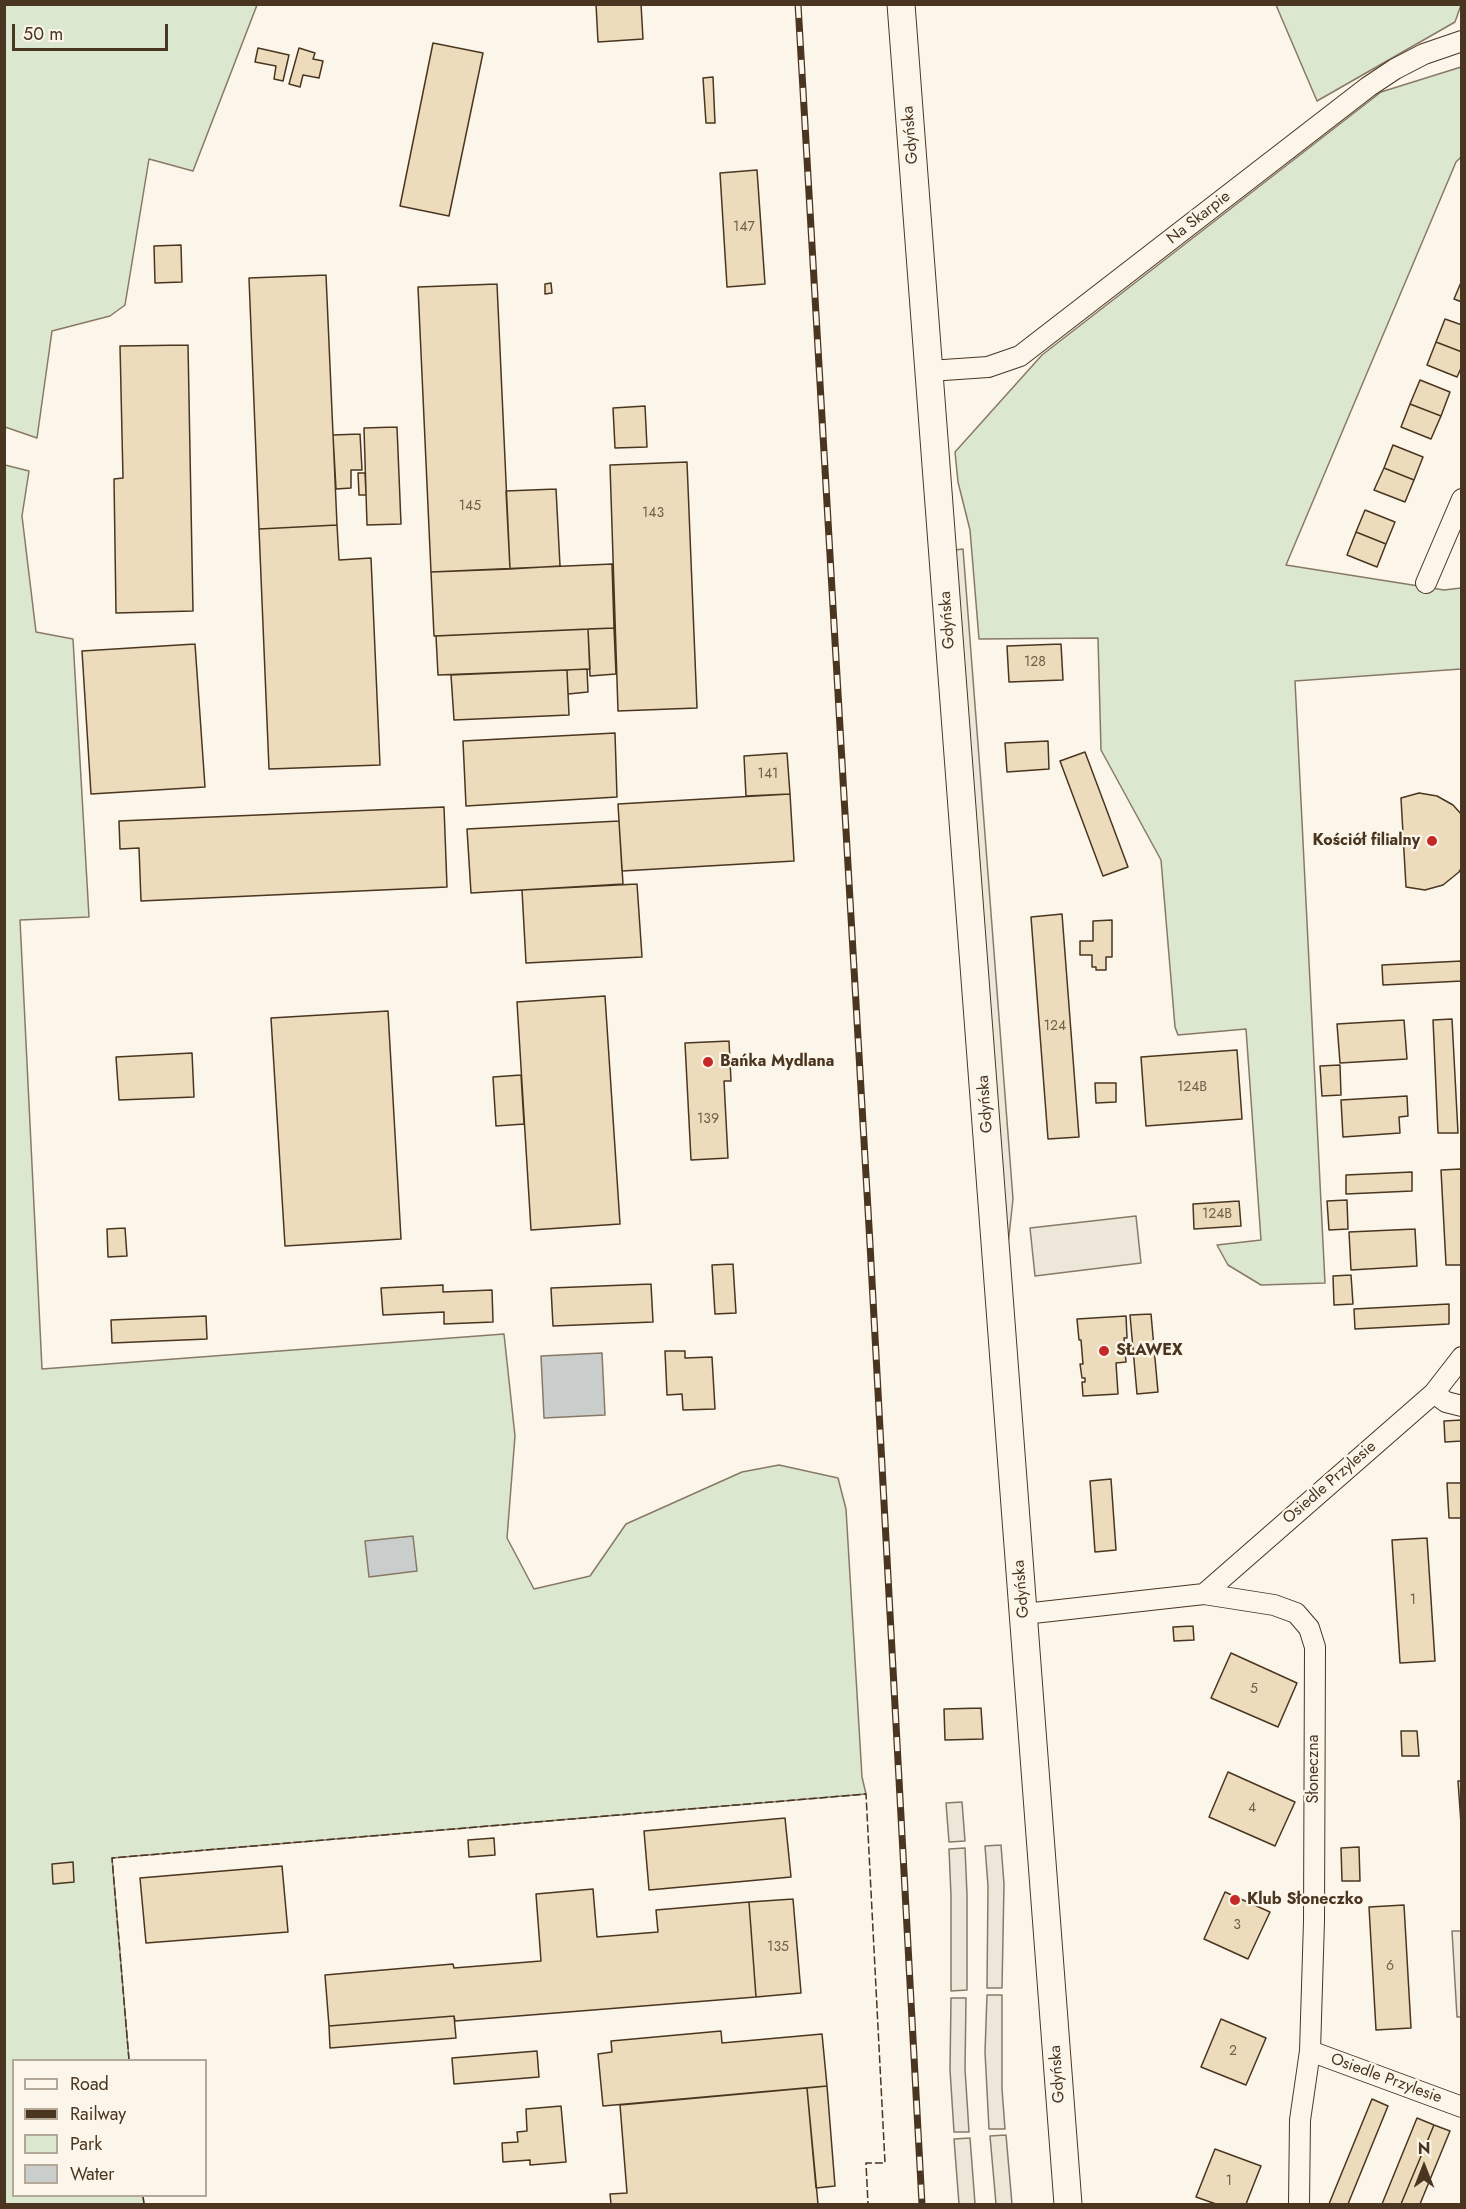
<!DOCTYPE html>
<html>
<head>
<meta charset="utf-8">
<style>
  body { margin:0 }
  #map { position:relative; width:1466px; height:2209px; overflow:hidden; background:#fbf6e9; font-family:Jost,sans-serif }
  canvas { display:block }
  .frame { position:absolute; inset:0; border:6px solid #4a3520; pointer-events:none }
  .legend { position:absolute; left:12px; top:2059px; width:195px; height:138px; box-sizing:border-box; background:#fbf6e9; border:2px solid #b4a999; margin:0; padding:8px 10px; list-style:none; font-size:18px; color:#4a3520 }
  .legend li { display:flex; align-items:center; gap:12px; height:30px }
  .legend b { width:30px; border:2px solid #b4a999 }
  .north { position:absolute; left:1394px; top:2137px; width:60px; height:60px; -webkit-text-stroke:4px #fbf6e9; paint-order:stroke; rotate:0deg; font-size:16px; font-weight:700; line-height:24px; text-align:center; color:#4a3520 }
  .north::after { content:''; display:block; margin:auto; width:21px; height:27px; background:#4a3520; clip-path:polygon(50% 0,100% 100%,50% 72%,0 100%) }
  .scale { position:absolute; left:12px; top:24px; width:156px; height:27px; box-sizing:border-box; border:3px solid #4a3520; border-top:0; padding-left:8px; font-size:18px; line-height:21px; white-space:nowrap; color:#4a3520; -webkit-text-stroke:4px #fbf6e9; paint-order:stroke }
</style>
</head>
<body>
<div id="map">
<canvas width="1466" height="2209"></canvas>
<div class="frame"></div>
<ul class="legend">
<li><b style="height:8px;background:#fbf6e9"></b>Road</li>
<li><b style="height:8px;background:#4a3520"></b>Railway</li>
<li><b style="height:16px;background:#dce7d0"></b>Park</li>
<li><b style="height:16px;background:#c9cecd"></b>Water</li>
</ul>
<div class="north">N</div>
<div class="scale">50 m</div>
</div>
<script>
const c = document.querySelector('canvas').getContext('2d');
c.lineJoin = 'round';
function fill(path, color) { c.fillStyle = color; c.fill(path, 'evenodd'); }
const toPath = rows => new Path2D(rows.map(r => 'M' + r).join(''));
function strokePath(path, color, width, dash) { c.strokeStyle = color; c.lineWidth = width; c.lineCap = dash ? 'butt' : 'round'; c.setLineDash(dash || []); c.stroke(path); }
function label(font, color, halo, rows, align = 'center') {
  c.font = font + ' Jost,sans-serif'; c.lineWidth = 4.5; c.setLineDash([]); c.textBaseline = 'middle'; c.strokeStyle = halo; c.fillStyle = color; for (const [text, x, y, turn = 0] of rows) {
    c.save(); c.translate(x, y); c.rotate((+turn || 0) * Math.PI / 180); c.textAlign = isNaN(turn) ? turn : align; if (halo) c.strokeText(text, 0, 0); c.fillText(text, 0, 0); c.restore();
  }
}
const green = toPath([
  [4,5,257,5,193,171,149,159,125,305,110,316,52,331,37,438,5,427,4,5],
  [1276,5,1461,5,1455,22,1317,101,1276,5],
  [1461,67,1461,157,1456,162,1286,565,1444,590,1461,588,1461,669,1295,681,1325,1283,1261,1285,1228,1265,1217,1245,1261,1240,1246,1029,1178,1035,1175,1027,1161,860,1101,750,1098,638,979,639,970,530,958,482,955,452,1042,355,1381,92,1461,67],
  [5,465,29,471,22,516,36,632,73,639,89,917,20,920,42,1369,504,1334,515,1436,507,1538,534,1589,590,1576,626,1524,742,1472,779,1465,838,1478,846,1509,862,1777,866,1794,112,1858,129,2060,14,2060,14,2196,143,2196,144,2204,5,2204,5,465]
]);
fill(green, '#dce7d0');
strokePath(green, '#887966', 1.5);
const parking = toPath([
  [963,549,1013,1199,1007,1254,955,550,963,549],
  [1136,1216,1141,1263,1035,1276,1030,1228,1136,1216],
  [962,1802,965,1841,949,1842,946,1803,962,1802],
  [1001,1845,1004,1884,1002,1988,987,1988,988,1886,985,1846,1001,1845],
  [965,1848,967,1895,967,1990,951,1991,951,1896,949,1849,965,1848],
  [1452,1931,1461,1931,1461,2017,1457,2017,1452,1931],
  [987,1995,1002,1995,1002,2089,1005,2129,989,2129,985,2052,987,1995],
  [951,1998,966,1998,965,2069,969,2132,954,2132,950,2070,951,1998],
  [1006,2135,1012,2204,996,2204,990,2136,1006,2135],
  [970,2138,975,2204,959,2204,954,2139,970,2138]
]);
fill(parking, '#ede7d9');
strokePath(parking, '#887966', 1.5);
const water = toPath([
  [602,1353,605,1415,544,1418,541,1356,602,1353],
  [413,1536,417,1571,369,1577,365,1541,413,1536]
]);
fill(water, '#c9cecd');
strokePath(water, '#887966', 1.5);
const building = toPath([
  [596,4,641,4,643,39,598,42,596,4],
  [433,43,483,53,449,216,400,206,433,43],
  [258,48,289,55,283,81,274,79,276,66,255,62,258,48],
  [299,48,315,53,313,59,323,61,319,78,303,75,300,87,289,84,299,48],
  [713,77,715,123,706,123,703,78,713,77],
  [757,170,765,284,727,287,720,173,757,170],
  [181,245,182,282,155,283,154,246,181,245],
  [326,275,337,525,259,529,249,278,326,275],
  [1462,280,1462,302,1454,299,1462,280],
  [551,283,552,293,545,294,545,284,551,283],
  [497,284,510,569,431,572,418,287,497,284],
  [1445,319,1462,325,1462,352,1436,342,1445,319],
  [1436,342,1462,352,1462,366,1457,377,1427,365,1436,342],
  [188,345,193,611,116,613,114,479,123,478,120,346,188,345],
  [1420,380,1450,392,1441,416,1410,404,1420,380],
  [1410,404,1441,416,1431,439,1401,427,1410,404],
  [645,406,647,447,615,448,613,408,645,406],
  [397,427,401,524,367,525,364,428,397,427],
  [360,434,362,470,351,470,351,488,336,489,333,435,360,434],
  [1393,445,1423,457,1414,480,1384,468,1393,445],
  [687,462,697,708,618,711,610,465,687,462],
  [1384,468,1414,480,1405,502,1374,490,1384,468],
  [358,473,365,473,366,495,359,495,358,473],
  [556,489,560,566,510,569,506,491,556,489],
  [1365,510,1395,522,1386,544,1356,532,1365,510],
  [337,525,339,560,371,558,380,765,269,769,259,529,337,525],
  [1356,532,1386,544,1377,567,1347,555,1356,532],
  [612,564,614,628,434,636,431,572,612,564],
  [614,628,616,674,590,676,588,629,614,628],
  [588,629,590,669,438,675,436,636,588,629],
  [195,644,205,787,91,794,82,651,195,644],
  [1061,644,1063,680,1009,682,1007,646,1061,644],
  [587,669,588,692,568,694,567,670,587,669],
  [567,670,569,715,454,720,451,675,567,670],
  [615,733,617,797,466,806,463,741,615,733],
  [1048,741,1049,769,1007,772,1005,743,1048,741],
  [1085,752,1128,867,1103,876,1060,761,1085,752],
  [787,753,790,794,746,796,744,756,787,753],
  [1419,793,1437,796,1453,805,1462,815,1462,867,1459,872,1443,885,1425,890,1406,887,1401,798,1419,793],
  [790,794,794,861,622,871,618,804,790,794],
  [444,807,447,887,141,901,139,848,120,849,119,821,444,807],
  [619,821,623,884,471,893,467,829,619,821],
  [637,884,642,957,526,963,522,890,637,884],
  [1062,914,1079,1137,1048,1139,1031,917,1062,914],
  [1112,920,1112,957,1106,957,1106,970,1096,970,1096,967,1092,967,1092,955,1080,955,1080,941,1093,941,1093,921,1112,920],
  [1462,961,1462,981,1383,985,1382,965,1462,961],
  [605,996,620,1224,531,1230,517,1002,605,996],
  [388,1011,401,1239,285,1246,271,1018,388,1011],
  [1452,1019,1458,1133,1438,1133,1433,1020,1452,1019],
  [1404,1020,1407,1059,1340,1063,1337,1024,1404,1020],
  [729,1041,731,1081,724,1081,728,1158,691,1160,685,1043,729,1041],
  [1237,1050,1242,1119,1146,1126,1141,1057,1237,1050],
  [192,1053,194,1097,119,1100,116,1057,192,1053],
  [1340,1065,1341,1095,1322,1096,1320,1066,1340,1065],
  [521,1075,524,1124,496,1126,493,1077,521,1075],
  [1095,1083,1116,1083,1116,1102,1096,1103,1095,1083],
  [1407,1096,1408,1116,1399,1117,1400,1133,1343,1137,1341,1100,1407,1096],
  [1461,1169,1462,1265,1446,1265,1441,1170,1461,1169],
  [1412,1172,1412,1191,1346,1194,1346,1175,1412,1172],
  [1347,1200,1348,1229,1329,1230,1327,1201,1347,1200],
  [1239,1201,1241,1226,1194,1229,1193,1204,1239,1201],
  [125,1228,127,1256,108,1257,107,1229,125,1228],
  [1415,1229,1417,1266,1351,1270,1349,1232,1415,1229],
  [733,1264,736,1313,715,1314,712,1265,733,1264],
  [1351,1275,1353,1304,1334,1305,1333,1276,1351,1275],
  [651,1284,653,1322,553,1326,551,1288,651,1284],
  [443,1285,443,1292,492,1290,493,1322,444,1324,444,1312,383,1315,381,1288,443,1285],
  [1449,1304,1449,1324,1355,1329,1354,1309,1449,1304],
  [1151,1314,1158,1392,1137,1394,1130,1315,1151,1314],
  [206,1316,207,1339,112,1343,111,1320,206,1316],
  [1126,1316,1127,1338,1124,1338,1126,1362,1116,1363,1118,1394,1083,1396,1082,1382,1085,1382,1085,1378,1082,1378,1080,1364,1083,1364,1081,1340,1079,1340,1077,1319,1126,1316],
  [665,1351,685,1351,685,1358,712,1357,715,1409,683,1410,682,1394,667,1395,665,1351],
  [1462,1420,1462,1441,1445,1442,1444,1421,1462,1420],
  [1111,1479,1116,1550,1095,1552,1090,1481,1111,1479],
  [1447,1483,1462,1483,1462,1518,1449,1518,1447,1483],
  [1427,1538,1435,1661,1400,1663,1392,1540,1427,1538],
  [1193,1626,1194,1640,1174,1641,1173,1627,1193,1626],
  [1231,1653,1297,1683,1278,1727,1211,1698,1231,1653],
  [981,1708,983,1739,945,1740,944,1709,981,1708],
  [1401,1731,1417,1731,1419,1756,1402,1756,1401,1731],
  [1228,1772,1295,1802,1275,1846,1209,1817,1228,1772],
  [1458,1781,1462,1781,1462,1838,1458,1781],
  [785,1818,791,1877,649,1890,644,1831,785,1818],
  [494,1838,495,1855,469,1857,468,1840,494,1838],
  [1359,1847,1360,1881,1342,1881,1341,1848,1359,1847],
  [73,1862,74,1882,53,1884,52,1864,73,1862],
  [282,1866,288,1932,146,1943,140,1878,282,1866],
  [593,1889,597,1937,658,1932,656,1910,749,1902,756,1997,455,2021,454,2016,329,2026,325,1975,453,1964,454,1968,541,1961,536,1894,593,1889],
  [1225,1892,1270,1912,1248,1959,1204,1939,1225,1892],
  [793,1899,801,1993,756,1997,749,1902,793,1899],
  [1404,1905,1411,2028,1376,2030,1369,1907,1404,1905],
  [454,2016,456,2038,330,2048,329,2026,454,2016],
  [1221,2019,1266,2038,1246,2085,1201,2067,1221,2019],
  [721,2031,722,2043,822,2034,827,2086,603,2106,598,2054,612,2052,611,2041,721,2031],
  [537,2051,539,2077,454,2084,452,2058,537,2051],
  [827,2086,835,2186,816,2188,807,2088,827,2086],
  [807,2088,818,2204,611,2204,610,2194,627,2193,620,2105,807,2088],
  [1372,2099,1388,2106,1348,2204,1329,2204,1372,2099],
  [561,2106,566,2162,530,2165,530,2160,503,2162,502,2143,518,2142,517,2132,527,2131,526,2109,561,2106],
  [1417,2118,1434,2125,1401,2204,1382,2204,1417,2118],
  [1434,2125,1450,2131,1420,2204,1401,2204,1434,2125],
  [1215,2149,1261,2166,1246,2204,1216,2204,1196,2197,1215,2149]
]);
fill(building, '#ecdcbc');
strokePath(building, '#4a3520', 1.5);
const minor = toPath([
  [929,371,988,367,1020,356,1368,87,1395,69,1424,54,1462,41],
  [1426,583,1462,499],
  [1434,1393,1446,1402,1462,1406],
  [1204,1594,1434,1393,1462,1357],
  [1024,1614,1204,1594,1274,1605,1296,1613,1309,1628,1315,1647,1314,1921,1310,2051,1300,2120,1299,2204],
  [1310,2051,1462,2107]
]);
const secondary = toPath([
  [901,4,1068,2204]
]);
strokePath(minor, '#4a3520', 22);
strokePath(secondary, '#4a3520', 29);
strokePath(minor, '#fbf6e9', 20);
strokePath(secondary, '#fbf6e9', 27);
const rail = toPath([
  [798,4,870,1244,922,2204]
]);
strokePath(rail, '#4a3520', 7);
strokePath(rail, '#fbf6e9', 4.5, [14]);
strokePath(toPath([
  [129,2060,112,1858,866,1794,885,2163,866,2163,868,2204],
  [143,2196,144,2204]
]), '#4a3520', 1.5, [8, 3]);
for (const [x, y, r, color] of [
  [1432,841,6,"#c62828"],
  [708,1062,6,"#c62828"],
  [1104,1351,6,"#c62828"],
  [1235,1900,6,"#c62828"]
]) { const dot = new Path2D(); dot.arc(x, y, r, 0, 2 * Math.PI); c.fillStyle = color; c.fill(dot); strokePath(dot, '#fbf6e9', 2); }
label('14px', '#725f47', null, [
  ["147",744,228],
  ["145",470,507],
  ["143",653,514],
  ["128",1035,663],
  ["141",768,775],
  ["124",1055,1027],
  ["124B",1192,1088],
  ["139",708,1120],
  ["124B",1217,1215],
  ["1",1413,1601],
  ["5",1254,1690],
  ["4",1252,1809],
  ["3",1237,1926],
  ["135",778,1948],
  ["6",1390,1967],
  ["2",1233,2052],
  ["1",1229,2182]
]);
label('16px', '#4a3520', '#fbf6e9', [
  ["Gdyńska",911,135,-95],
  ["Na Skarpie",1199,218,-38],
  ["Gdyńska",948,620,-94],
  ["Gdyńska",986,1104,-94],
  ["Osiedle Przylesie",1330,1483,-41],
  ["Gdyńska",1022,1589,-95],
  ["Słoneczna",1314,1769,-90],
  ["Gdyńska",1058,2074,-94],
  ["Osiedle Przylesie",1386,2079,20]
]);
label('bold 16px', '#4a3520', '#fbf6e9', [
  ["Kościół filialny",1420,841,"right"],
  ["Bańka Mydlana",720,1062],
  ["SŁAWEX",1116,1351],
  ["Klub Słoneczko",1247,1900]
], 'left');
</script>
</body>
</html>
